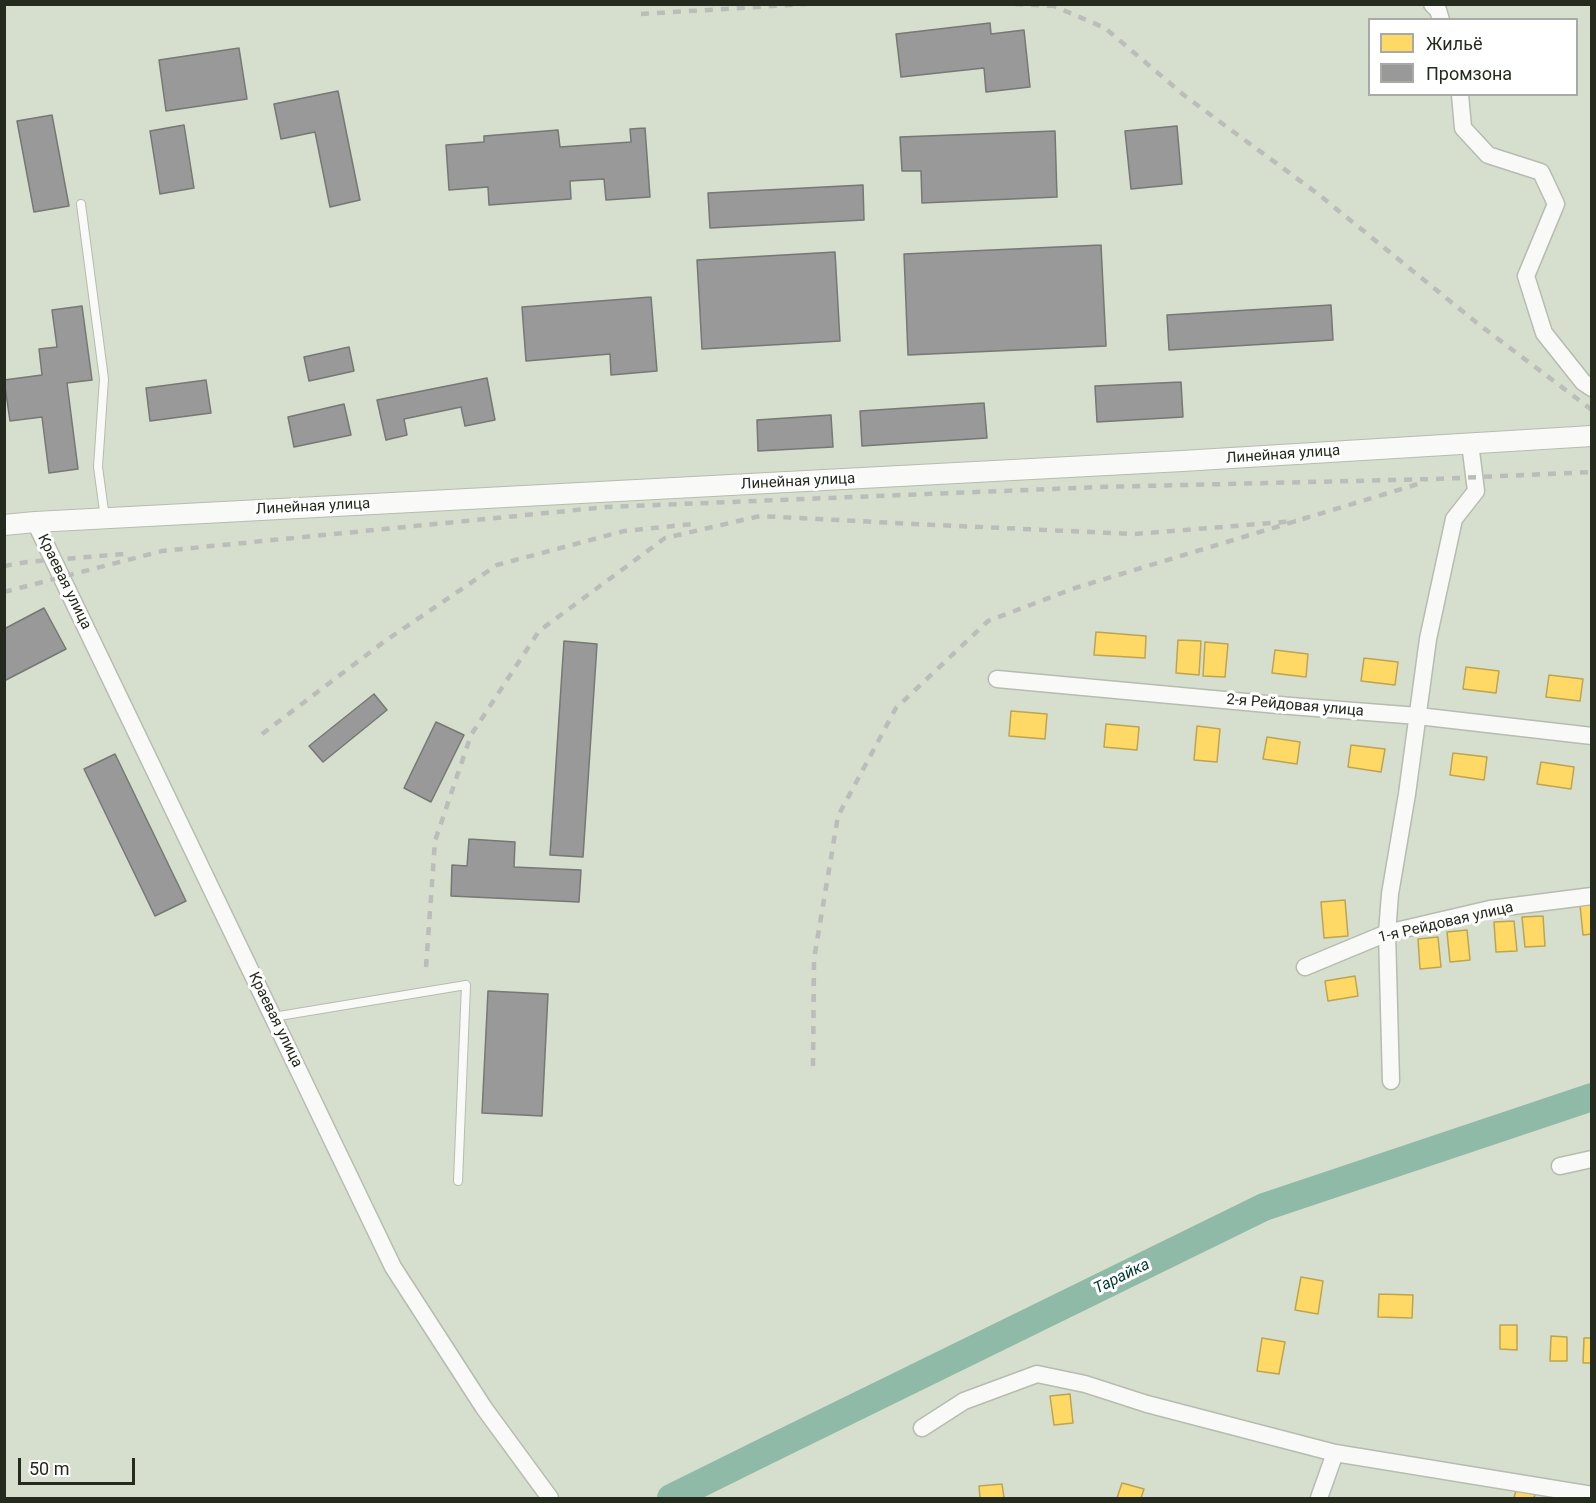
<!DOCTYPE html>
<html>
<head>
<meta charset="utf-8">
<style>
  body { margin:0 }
  #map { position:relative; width:1596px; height:1503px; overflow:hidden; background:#d6decd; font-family:Roboto,sans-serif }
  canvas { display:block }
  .frame { position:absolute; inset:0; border:6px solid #242a1e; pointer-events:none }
  .legend { position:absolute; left:1368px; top:18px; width:210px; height:78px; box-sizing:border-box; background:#fff; border:2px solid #a7aaa5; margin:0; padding:8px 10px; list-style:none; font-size:18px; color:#242a1e }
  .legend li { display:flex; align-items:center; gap:12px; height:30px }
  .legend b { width:30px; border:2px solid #a7aaa5 }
  .scale { position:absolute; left:18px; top:1458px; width:117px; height:27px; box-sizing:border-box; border:3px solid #242a1e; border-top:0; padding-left:8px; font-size:18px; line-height:21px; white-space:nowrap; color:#242a1e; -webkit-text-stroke:4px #fff; paint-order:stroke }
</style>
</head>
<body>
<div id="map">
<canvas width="1596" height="1503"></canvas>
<div class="frame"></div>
<ul class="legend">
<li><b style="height:16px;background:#ffd966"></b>Жильё</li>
<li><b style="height:16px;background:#999"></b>Промзона</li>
</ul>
<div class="scale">50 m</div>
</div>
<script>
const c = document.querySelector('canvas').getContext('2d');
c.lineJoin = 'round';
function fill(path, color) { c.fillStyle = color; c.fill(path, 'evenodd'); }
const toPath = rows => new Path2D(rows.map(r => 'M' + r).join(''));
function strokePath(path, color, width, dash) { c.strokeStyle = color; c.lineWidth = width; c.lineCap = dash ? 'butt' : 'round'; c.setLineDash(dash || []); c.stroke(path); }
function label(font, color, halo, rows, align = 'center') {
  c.font = font + ' Roboto,sans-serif'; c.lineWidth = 6; c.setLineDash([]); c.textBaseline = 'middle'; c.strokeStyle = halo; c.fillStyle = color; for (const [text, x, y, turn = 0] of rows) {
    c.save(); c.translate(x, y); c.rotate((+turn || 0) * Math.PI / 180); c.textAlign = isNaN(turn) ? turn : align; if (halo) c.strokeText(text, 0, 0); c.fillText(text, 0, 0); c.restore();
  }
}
const homes = toPath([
  [1096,632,1146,636,1145,658,1094,655,1096,632],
  [1178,640,1201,641,1199,675,1176,673,1178,640],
  [1205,642,1228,644,1225,677,1203,676,1205,642],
  [1275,650,1308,654,1306,677,1272,673,1275,650],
  [1364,658,1398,662,1395,685,1361,681,1364,658],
  [1466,667,1499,671,1496,693,1463,689,1466,667],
  [1549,675,1583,679,1580,701,1546,697,1549,675],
  [1011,711,1047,714,1045,739,1009,736,1011,711],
  [1106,724,1139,727,1137,750,1104,747,1106,724],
  [1197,726,1220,729,1217,762,1194,760,1197,726],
  [1267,737,1300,742,1297,764,1263,759,1267,737],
  [1351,745,1385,749,1381,772,1348,767,1351,745],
  [1453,753,1487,757,1484,780,1450,775,1453,753],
  [1541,762,1574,767,1571,789,1537,784,1541,762],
  [1345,900,1348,936,1324,938,1321,902,1345,900],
  [1592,904,1592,934,1583,935,1580,905,1592,904],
  [1543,916,1545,946,1525,947,1522,917,1543,916],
  [1514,921,1517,951,1496,952,1494,922,1514,921],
  [1467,930,1470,960,1450,962,1447,932,1467,930],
  [1438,937,1441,967,1420,969,1418,939,1438,937],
  [1355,976,1358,996,1328,1001,1325,981,1355,976],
  [1301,1277,1323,1281,1318,1314,1295,1310,1301,1277],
  [1379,1294,1413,1295,1412,1318,1378,1317,1379,1294],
  [1500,1325,1517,1325,1517,1350,1500,1349,1500,1325],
  [1551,1336,1567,1337,1567,1361,1550,1361,1551,1336],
  [1262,1338,1285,1342,1279,1374,1257,1371,1262,1338],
  [1584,1338,1592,1338,1592,1363,1583,1363,1584,1338],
  [1070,1394,1073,1423,1054,1425,1050,1396,1070,1394],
  [1122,1483,1144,1489,1141,1498,1117,1498,1122,1483],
  [1002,1484,1004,1498,980,1498,979,1486,1002,1484],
  [1517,1486,1536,1491,1534,1498,1514,1498,1517,1486]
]);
fill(homes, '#ffd966');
strokePath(homes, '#bda450', 1.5);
const industry = toPath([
  [990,23,991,34,1024,30,1030,87,986,92,984,68,901,77,896,34,990,23],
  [239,48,247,99,166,111,159,60,239,48],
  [338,91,360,200,330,207,315,132,281,139,274,104,338,91],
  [52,115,69,206,34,212,17,121,52,115],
  [184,125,194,188,160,194,150,131,184,125],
  [1177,126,1182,184,1131,189,1125,131,1177,126],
  [645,128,650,197,606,200,604,179,570,181,571,199,489,205,488,187,449,190,446,145,484,142,484,136,558,130,560,147,631,142,630,129,645,128],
  [1055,131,1057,197,922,203,921,171,902,171,900,137,1055,131],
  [863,185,864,220,710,228,708,193,863,185],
  [1101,245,1106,346,908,355,904,254,1101,245],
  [835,252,840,341,702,349,697,260,835,252],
  [651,297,657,371,611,375,610,354,526,361,522,307,651,297],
  [1331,305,1333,340,1169,350,1167,315,1331,305],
  [82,306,92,380,67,383,78,469,49,473,42,417,10,421,4,380,42,375,39,349,57,347,52,310,82,306],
  [349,347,354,371,309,381,304,357,349,347],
  [487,378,495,420,465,426,461,407,404,419,407,435,386,440,377,400,487,378],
  [206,380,211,413,150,421,146,388,206,380],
  [1181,382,1183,417,1097,422,1095,386,1181,382],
  [984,403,987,438,862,446,860,411,984,403],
  [344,404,351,435,294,447,288,417,344,404],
  [831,415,833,447,758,451,757,420,831,415],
  [44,608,66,649,4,681,4,629,44,608],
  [564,641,597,644,583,857,550,855,564,641],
  [374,694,387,710,323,762,309,746,374,694],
  [436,722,464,735,431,802,404,788,436,722],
  [115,754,186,901,155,916,84,769,115,754],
  [469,839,515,842,514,867,581,870,579,902,451,896,452,865,467,866,469,839],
  [488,991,548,994,542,1116,482,1113,488,991]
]);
fill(industry, '#999');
strokePath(industry, '#767874', 1.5);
strokePath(toPath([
  [671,1498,768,1450,1264,1207,1592,1097]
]), '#8fbaa8', 28);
const service = toPath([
  [81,204,104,379,98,467,105,518],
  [273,1017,466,985,458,1181]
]);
const minor = toPath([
  [1432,4,1438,10,1441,20],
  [1460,94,1463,128,1488,155,1541,172,1556,204,1526,276,1544,333,1583,382,1592,388],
  [35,522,393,1267,484,1408,550,1498],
  [997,679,1278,705,1418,716,1592,736],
  [1305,967,1387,933,1490,909,1592,896],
  [1391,1081,1387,933,1390,894,1407,794,1428,639,1454,519,1476,491,1470,443],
  [1560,1166,1592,1159],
  [922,1428,964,1401,1037,1374,1085,1384,1147,1404,1335,1453],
  [1319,1498,1335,1453,1592,1495]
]);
const tertiary = toPath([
  [4,525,35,522,1182,461,1592,436]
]);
strokePath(service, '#b6bcaf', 10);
strokePath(minor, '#b6bcaf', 19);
strokePath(tertiary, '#b6bcaf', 22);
strokePath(service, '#f9faf8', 8);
strokePath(minor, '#f9faf8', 16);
strokePath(tertiary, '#f9faf8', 20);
strokePath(toPath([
  [1015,4,1052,6],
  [1049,4,1105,28,1185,96,1318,194,1477,323,1592,410],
  [641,14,807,4],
  [4,566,27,562,124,554],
  [4,592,162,551,607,507,1100,487,1435,479,1592,472],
  [262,734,385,641,497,565,624,531,693,524],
  [426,967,435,841,471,735,539,631,665,538,760,516,914,524,1135,534,1296,521],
  [813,1066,814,959,838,816,896,708,988,621,1075,588,1418,484]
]), '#bbbdb9', 4.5, [8, 8]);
label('15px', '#242a1e', '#fff', [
  ["Линейная улица",1283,455,-4],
  ["Линейная улица",798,482,-3],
  ["Линейная улица",313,507,-3],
  ["Краевая улица",64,582,64],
  ["2-я Рейдовая улица",1295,706,5],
  ["1-я Рейдовая улица",1446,923,-13],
  ["Краевая улица",275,1020,64]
]);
label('italic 16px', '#00382c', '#fff', [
  ["Тарайка",1122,1277,-26]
]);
</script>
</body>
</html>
